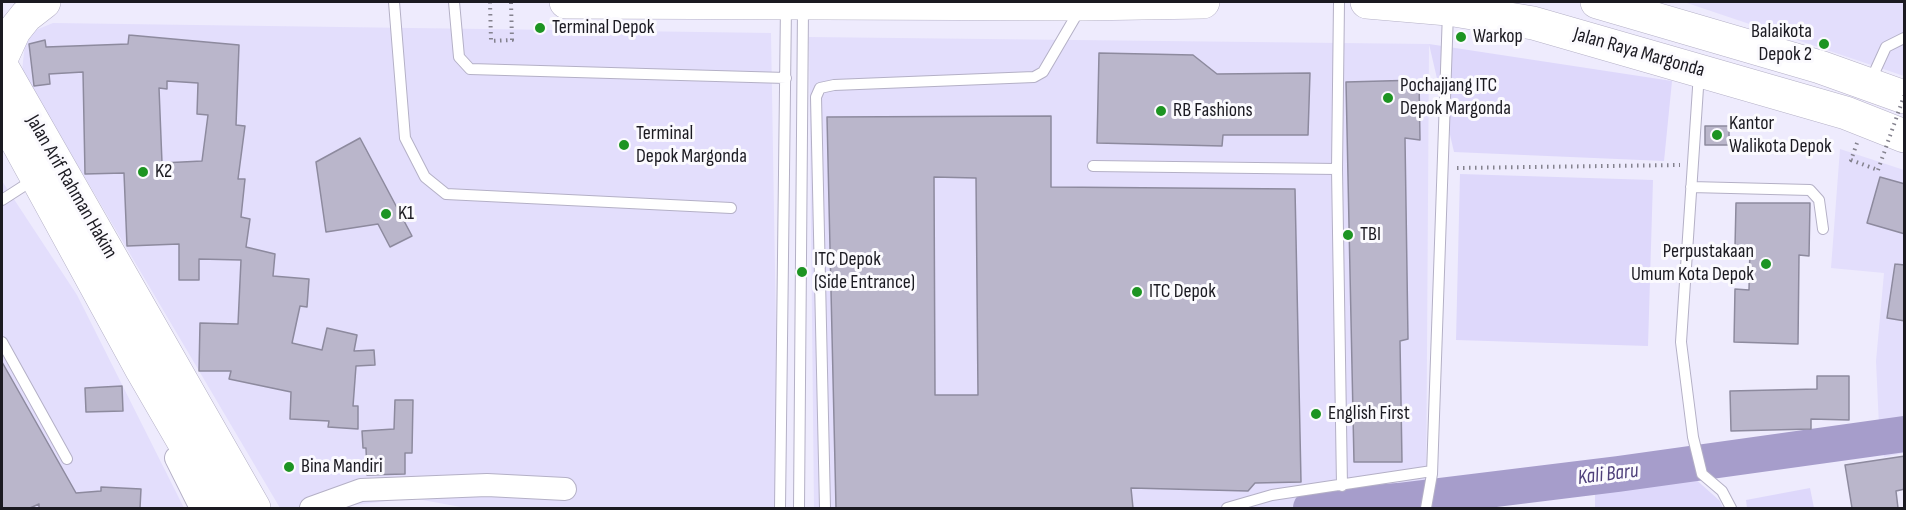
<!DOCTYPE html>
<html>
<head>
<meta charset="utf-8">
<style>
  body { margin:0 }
  #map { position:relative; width:1906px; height:510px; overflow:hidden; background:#eeebfd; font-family:"Sofia Sans Condensed",sans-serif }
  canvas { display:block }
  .frame { position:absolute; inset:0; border:3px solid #1b1a21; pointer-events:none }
</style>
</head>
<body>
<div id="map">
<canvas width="1906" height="510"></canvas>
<div class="frame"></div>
</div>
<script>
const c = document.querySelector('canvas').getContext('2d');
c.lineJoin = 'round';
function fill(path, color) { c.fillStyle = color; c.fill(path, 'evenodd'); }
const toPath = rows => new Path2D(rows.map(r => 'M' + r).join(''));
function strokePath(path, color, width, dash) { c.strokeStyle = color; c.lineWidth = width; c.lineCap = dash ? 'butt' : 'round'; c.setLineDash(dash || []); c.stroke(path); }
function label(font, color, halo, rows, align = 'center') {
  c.font = font + ' "Sofia Sans Condensed",sans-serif'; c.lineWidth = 6; c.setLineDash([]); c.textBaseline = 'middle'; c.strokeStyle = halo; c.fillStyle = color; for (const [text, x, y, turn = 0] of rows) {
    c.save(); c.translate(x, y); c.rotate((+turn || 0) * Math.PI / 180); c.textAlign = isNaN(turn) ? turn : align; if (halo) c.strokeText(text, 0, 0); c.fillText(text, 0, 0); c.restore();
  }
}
fill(toPath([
  [1684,2,1904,2,1904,76],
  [53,23,771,33,779,508,466,508,412,498,331,508,280,508,22,71,26,34],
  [809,37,1429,44,1426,505,1335,499,1313,508,814,508],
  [1840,149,1904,170,1904,453,1884,457,1879,426,1876,361,1884,273,1831,268],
  [2,181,77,295,184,508,2,508]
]), '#e3defc');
fill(toPath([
  [1429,44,1672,81,1664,161,1454,152],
  [1460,174,1653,180,1648,346,1456,340],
  [1679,473,1693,477,1720,501,1723,508,1595,508,1595,487],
  [1810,488,1814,508,1747,508,1746,500]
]), '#ded8fb');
strokePath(toPath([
  [1311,508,1398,501,1618,474,1904,434]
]), '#a69dcb', 36);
const building = toPath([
  [129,35,239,45,236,125,245,126,238,179,245,179,241,217,250,219,246,247,275,254,273,276,309,279,307,307,300,306,292,343,322,350,327,328,357,335,354,351,374,350,375,365,356,366,353,406,358,406,358,429,328,427,329,421,290,419,291,392,229,379,231,371,199,371,200,323,238,324,241,260,199,259,199,280,179,280,179,244,127,246,124,173,85,174,83,72,49,74,50,84,34,86,29,44,45,40,46,47,128,44,129,35],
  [167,81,198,83,197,114,208,115,202,161,162,163,159,88,167,89,167,81],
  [1099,53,1193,55,1217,74,1310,73,1308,135,1223,135,1222,146,1097,143,1099,53],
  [1419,80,1420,140,1405,138,1408,339,1400,341,1402,462,1354,462,1346,82,1419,80],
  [1051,116,1051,187,1295,189,1301,482,1255,483,1248,491,1131,488,1133,508,836,508,827,117,1051,116],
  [934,177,976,178,978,395,935,395,934,177],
  [1705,126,1729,126,1729,145,1705,145,1705,126],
  [360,138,412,236,390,247,378,224,326,232,316,162,360,138],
  [1880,177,1905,184,1905,234,1867,223,1880,177],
  [1736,203,1810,203,1809,256,1799,255,1798,344,1734,342,1735,289,1749,290,1750,247,1735,247,1736,203],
  [1895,264,1905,265,1905,321,1887,318,1895,264],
  [2,362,76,493,101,491,101,487,141,489,140,508,39,508,39,504,30,508,2,508,2,362],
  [1817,376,1849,376,1849,420,1811,419,1811,429,1731,431,1730,391,1817,389,1817,376],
  [122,386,123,411,86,412,85,388,122,386],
  [395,400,413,400,412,453,405,453,405,474,367,475,366,448,363,448,362,431,394,429,395,400],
  [1905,456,1905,489,1896,491,1898,508,1852,508,1845,465,1905,456]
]);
fill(building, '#bab6cb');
strokePath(building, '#8d8a9e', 1.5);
const lane = toPath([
  [394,2,405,138,425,177,446,194,731,208],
  [454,2,459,57,470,69,786,78],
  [1339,2,1337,169,1342,486],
  [1699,73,1681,342,1693,437,1702,474,1722,491,1731,508],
  [1870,82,1886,47,1904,38],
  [1093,166,1337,169],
  [1691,187,1810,190,1819,200,1823,229],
  [2,200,33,180],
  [2,342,67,459],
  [780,508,786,5],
  [799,508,803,7],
  [825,508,816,97,820,88,834,85,1034,77,1043,72,1080,9],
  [1227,508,1272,495,1432,471],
  [1426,508,1432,474,1448,12]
]);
const street = toPath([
  [176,458,201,508],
  [311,508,361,490,487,485,565,489]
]);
const primary = toPath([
  [566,2,1083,4,1203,2],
  [1367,2,1448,9,1533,23,1846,113,1904,136],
  [1597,2,1820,67,1904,97]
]);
const highway = toPath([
  [2,57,14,31,26,16,44,2],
  [2,67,254,508],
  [2,114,142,370,222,508]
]);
strokePath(lane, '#b4b0c6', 12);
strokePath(street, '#b4b0c6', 24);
strokePath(primary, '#b4b0c6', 34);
strokePath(highway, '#b4b0c6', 34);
strokePath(toPath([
  [490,2,491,41,512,40,511,2],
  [1857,143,1851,160,1878,170],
  [1457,168,1680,165]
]), '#84828e', 4, [1.5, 4.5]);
strokePath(lane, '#fff', 10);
strokePath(street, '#fff', 22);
strokePath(primary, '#fff', 33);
strokePath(highway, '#fff', 33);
strokePath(toPath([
  [1878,170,1904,96]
]), '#84828e', 4, [1.5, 4.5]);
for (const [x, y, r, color] of [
  [540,28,6,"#1d9422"],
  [1461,37,6,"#1d9422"],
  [1824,44,6,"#1d9422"],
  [1388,98,6,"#1d9422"],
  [1161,111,6,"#1d9422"],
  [1717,135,6,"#1d9422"],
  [624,145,6,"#1d9422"],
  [143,172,6,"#1d9422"],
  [386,214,6,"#1d9422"],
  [1348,235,6,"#1d9422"],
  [1766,264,6,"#1d9422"],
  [802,272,6,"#1d9422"],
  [1137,292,6,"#1d9422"],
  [1316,414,6,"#1d9422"],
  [289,467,6,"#1d9422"]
]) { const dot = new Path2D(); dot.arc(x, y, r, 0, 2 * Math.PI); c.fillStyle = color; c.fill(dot); strokePath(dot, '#fbfafe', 2); }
label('20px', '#1b1a21', '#fbfafe', [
  ["Terminal Depok",552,28],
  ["Balaikota",1812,32,"right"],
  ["Depok 2",1812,55,"right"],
  ["Warkop",1473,37],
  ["Pochajjang ITC",1400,86],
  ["Depok Margonda",1400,109],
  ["RB Fashions",1173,111],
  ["Kantor",1729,124],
  ["Walikota Depok",1729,147],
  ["Terminal",636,134],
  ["Depok Margonda",636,157],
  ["K2",155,172],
  ["K1",398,214],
  ["TBI",1360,235],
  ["Perpustakaan",1754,252,"right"],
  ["Umum Kota Depok",1754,275,"right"],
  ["ITC Depok",814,260],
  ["(Side Entrance)",814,283],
  ["ITC Depok",1149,292],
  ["English First",1328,414],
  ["Bina Mandiri",301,467]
], 'left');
label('20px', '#1b1a21', '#fbfafe', [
  ["Jalan Raya Margonda",1639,53,16],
  ["Jalan Arif Rahman Hakim",71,187,60]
]);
label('italic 21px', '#4e3f7a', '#fbfafe', [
  ["Kali Baru",1608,475,-7]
]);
</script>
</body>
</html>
